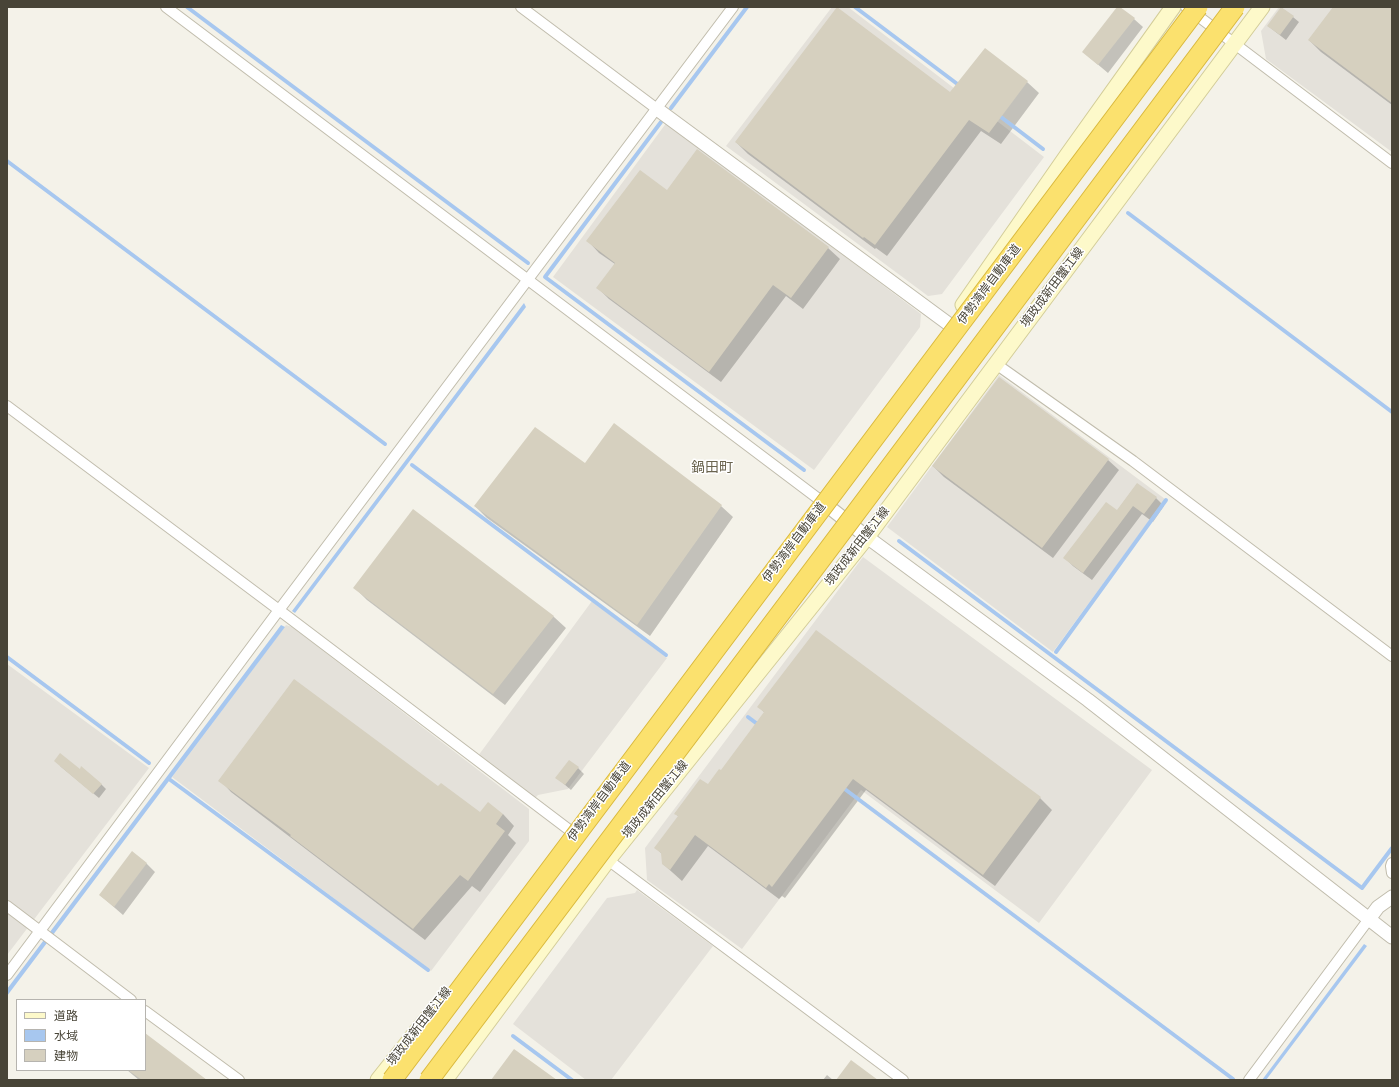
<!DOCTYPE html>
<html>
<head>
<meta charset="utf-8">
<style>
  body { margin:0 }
  #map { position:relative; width:1399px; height:1087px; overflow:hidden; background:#f4f2e9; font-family:"Source Sans 3","Noto Sans JP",sans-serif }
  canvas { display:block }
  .frame { position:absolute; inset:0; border:8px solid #484437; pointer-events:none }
  .legend { position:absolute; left:16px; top:999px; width:130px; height:72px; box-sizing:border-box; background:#fff; border:1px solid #b6b4af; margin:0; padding:5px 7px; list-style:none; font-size:12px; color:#484437 }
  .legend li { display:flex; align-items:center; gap:8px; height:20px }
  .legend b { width:20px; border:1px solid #b6b4af }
</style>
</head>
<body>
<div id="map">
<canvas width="1399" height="1087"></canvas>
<div class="frame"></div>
<ul class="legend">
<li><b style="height:5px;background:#fdf9ca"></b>道路</li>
<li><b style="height:11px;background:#a7c7ef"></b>水域</li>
<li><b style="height:11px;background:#d6d0bf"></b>建物</li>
</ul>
</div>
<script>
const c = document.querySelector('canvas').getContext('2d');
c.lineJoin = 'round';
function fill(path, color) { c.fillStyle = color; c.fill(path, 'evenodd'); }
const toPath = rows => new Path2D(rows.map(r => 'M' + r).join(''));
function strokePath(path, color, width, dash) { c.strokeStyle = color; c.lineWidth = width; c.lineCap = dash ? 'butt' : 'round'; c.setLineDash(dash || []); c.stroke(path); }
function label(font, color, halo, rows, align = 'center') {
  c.font = font + ' "Source Sans 3","Noto Sans JP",sans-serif'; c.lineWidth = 3; c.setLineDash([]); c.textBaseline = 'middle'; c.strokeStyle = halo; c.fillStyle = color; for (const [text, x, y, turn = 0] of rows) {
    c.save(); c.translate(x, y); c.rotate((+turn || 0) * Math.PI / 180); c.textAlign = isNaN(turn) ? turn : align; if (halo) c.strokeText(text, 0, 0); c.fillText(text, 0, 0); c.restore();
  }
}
fill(toPath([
  [832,7,848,7,1044,157,942,294,928,296,726,146],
  [1279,7,1392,7,1392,152,1266,59,1261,31],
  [667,122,921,314,920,327,814,470,553,277],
  [999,375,1165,499,1053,652,887,527],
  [863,557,1152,770,1039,923,861,790,742,949,647,880,645,848],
  [592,601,667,658,568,789,538,795,535,798,478,756],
  [286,625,292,627,529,809,529,841,431,971,172,777],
  [7,664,149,768,7,955],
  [637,890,713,946,611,1080,586,1080,513,1024,607,898,635,893]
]), '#e4e1da');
fill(toPath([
  [524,303,526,307,295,613,292,611],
  [281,625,285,627,7,996,7,989],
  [1364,944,1367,946,1266,1080,1262,1080]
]), '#a7c7ef');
fill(toPath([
  [1119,7,1134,19,1143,27,1108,73,1083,52],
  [1335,7,1392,7,1392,105,1321,52,1309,40],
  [1282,8,1299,22,1286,40,1268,26],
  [1027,82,1039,93,1001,144,981,131,887,256,876,248,875,249,748,154,736,142,951,94],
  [667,191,828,248,840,259,803,309,786,296,721,382,609,299,598,288,615,264,599,253,588,241],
  [1108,460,1119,470,1053,558,944,477,933,466],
  [585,465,721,506,733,517,650,636,487,518,475,506],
  [1137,484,1156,498,1164,506,1153,522,1142,514,1092,580,1073,566,1065,558,1117,511],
  [413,511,554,617,566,628,505,705,367,600,355,588],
  [759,707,1040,798,1052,810,995,886,866,790,785,898,782,896,779,899,708,846,682,881,663,864,662,854,656,848,679,817,675,813,708,786,721,772,765,713],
  [60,766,80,770,101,784,106,789,99,798],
  [578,768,584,774,571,790,557,778],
  [220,780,438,788,480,813,503,814,514,826,508,835,516,843,480,892,472,886,425,940,231,792],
  [146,863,155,872,123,915,100,895],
  [145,1035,206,1080,139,1080,127,1070,145,1070],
  [827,1075,833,1080,823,1080]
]), '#0003');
strokePath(toPath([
  [187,7,528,263],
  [855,7,960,86],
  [671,108,747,7],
  [997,114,1043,149],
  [661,122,545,277,804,470],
  [7,161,385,444],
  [1128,213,1392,412],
  [412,465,666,655],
  [899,541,1362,888,1392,848],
  [1056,652,1166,500],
  [7,657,149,763],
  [748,717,760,726],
  [169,779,428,970],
  [842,787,1233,1079],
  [513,1036,572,1080]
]), '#a7c7ef', 4);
fill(toPath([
  [837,7,950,92,985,48,1028,81,989,133,969,120,875,245,864,237,863,238,735,142],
  [1117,7,1120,7,1135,18,1098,65,1082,52],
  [1281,7,1294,16,1280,35,1267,26],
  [1333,7,1392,7,1392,103,1308,40],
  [697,149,829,247,791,298,773,285,709,372,596,288,615,263,586,241,640,170,667,190],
  [999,377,1109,459,1042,548,932,466],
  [614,423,722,505,637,625,474,506,535,427,585,463],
  [1137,483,1157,497,1144,514,1133,506,1083,573,1063,558,1106,502,1117,510],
  [413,509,554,616,493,694,353,588],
  [816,630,1041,797,983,875,853,779,772,887,769,884,766,888,695,835,670,870,662,864,661,853,654,848,678,816,674,814,700,779,708,784,719,769,721,770,764,712,757,707],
  [294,679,438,786,441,783,480,812,488,802,503,814,496,824,505,831,468,881,460,875,413,929,290,836,291,835,218,781],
  [60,753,80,769,81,766,102,784,93,794,54,761],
  [569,760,579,767,565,785,555,778],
  [132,851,147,863,114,907,99,895],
  [145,1033,207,1080,142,1080,128,1070,145,1070],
  [514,1049,557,1080,491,1080],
  [851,1060,878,1080,836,1080]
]), '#d6d0bf');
const minor = toPath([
  [166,7,820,500],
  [521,7,657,109],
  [1186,7,1392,163],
  [996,364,1133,461,1392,656],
  [7,406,279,610,572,832],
  [608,860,903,1080],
  [1392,863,1391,866,1392,873],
  [7,906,131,1000],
  [7,975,279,610,733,7],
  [145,1011,239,1080],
  [1249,1080,1369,919]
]);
const tertiary = toPath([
  [657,109,950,325],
  [820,500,867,537,1088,700,1392,937],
  [1369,919,1378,907,1392,897]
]);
const secondary = toPath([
  [963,305,1068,154,1173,7],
  [378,1080,436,1007],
  [445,1080,608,860,867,537,1262,7]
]);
strokePath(minor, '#c0bcac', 12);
strokePath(tertiary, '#c0bcac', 15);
strokePath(secondary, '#d3cd99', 17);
strokePath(minor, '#fff', 10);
strokePath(tertiary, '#fff', 13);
strokePath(secondary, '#fdf9ca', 15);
const motorwayBridge = toPath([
  [392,1080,1198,7],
  [429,1080,831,546,1235,7]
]);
strokePath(motorwayBridge, '#dab93d', 21, []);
strokePath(motorwayBridge, '#fbe16e', 19);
label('12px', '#484437', '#fff', [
  ["伊勢湾岸自動車道",990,285,-53],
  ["境政成新田蟹江線",1053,288,-53],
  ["伊勢湾岸自動車道",795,543,-53],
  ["境政成新田蟹江線",858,547,-52],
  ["境政成新田蟹江線",656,800,-51],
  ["伊勢湾岸自動車道",600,802,-53],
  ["境政成新田蟹江線",420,1027,-52]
]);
label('14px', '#6a644f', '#fff', [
  ["鍋田町",712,469]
]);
</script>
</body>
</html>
